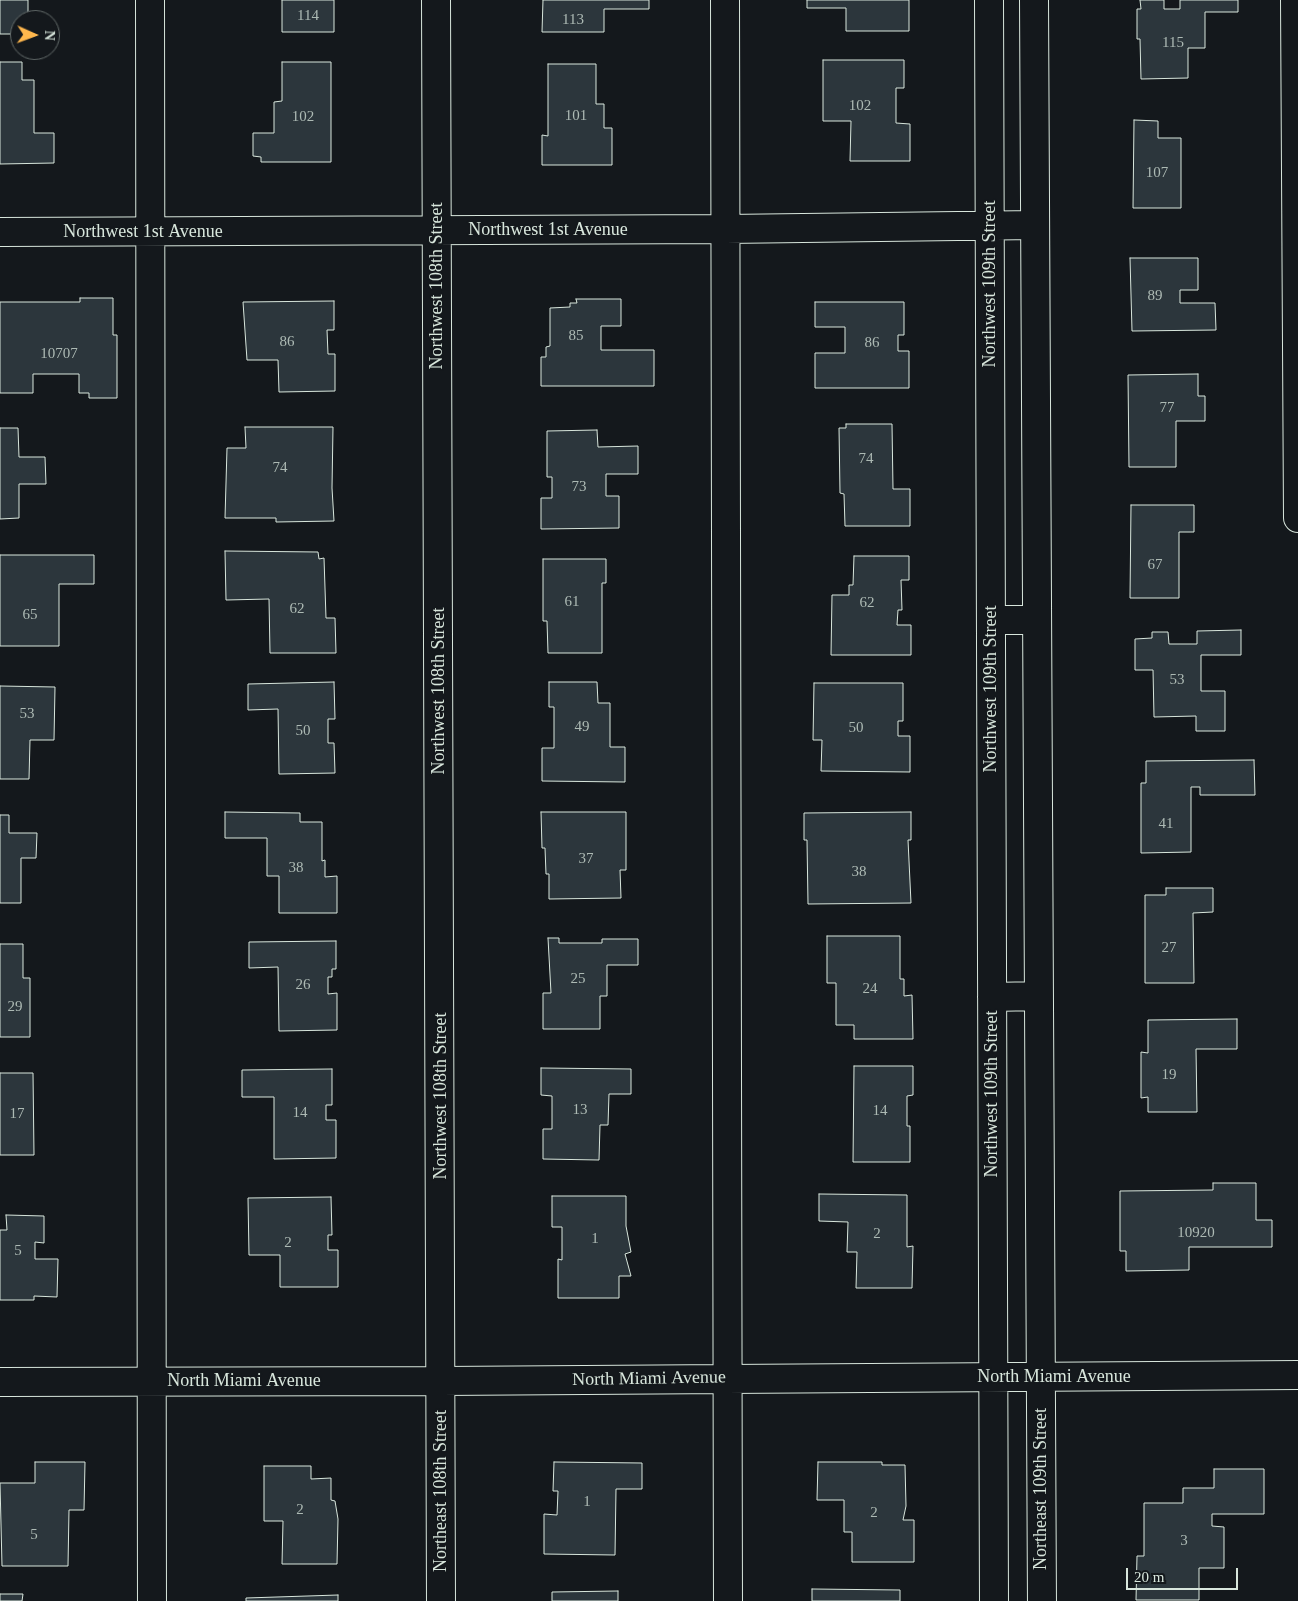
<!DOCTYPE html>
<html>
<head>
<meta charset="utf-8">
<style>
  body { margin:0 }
  #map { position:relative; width:1298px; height:1601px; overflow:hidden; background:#14181c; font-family:Georgia,serif }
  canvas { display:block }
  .north { position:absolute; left:10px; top:10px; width:50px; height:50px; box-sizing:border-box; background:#14181c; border:1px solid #626a69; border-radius:50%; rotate:92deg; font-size:14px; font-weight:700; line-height:20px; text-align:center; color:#d8e6dc }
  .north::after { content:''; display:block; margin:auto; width:18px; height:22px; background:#ffb74d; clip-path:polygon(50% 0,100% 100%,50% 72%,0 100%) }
  .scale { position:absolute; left:1126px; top:1568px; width:112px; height:22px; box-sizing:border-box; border:2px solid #d8e6dc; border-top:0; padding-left:6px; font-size:15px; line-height:18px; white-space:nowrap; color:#d8e6dc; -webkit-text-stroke:4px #14181c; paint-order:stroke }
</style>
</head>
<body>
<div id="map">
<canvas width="1298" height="1601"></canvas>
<div class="north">N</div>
<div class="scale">20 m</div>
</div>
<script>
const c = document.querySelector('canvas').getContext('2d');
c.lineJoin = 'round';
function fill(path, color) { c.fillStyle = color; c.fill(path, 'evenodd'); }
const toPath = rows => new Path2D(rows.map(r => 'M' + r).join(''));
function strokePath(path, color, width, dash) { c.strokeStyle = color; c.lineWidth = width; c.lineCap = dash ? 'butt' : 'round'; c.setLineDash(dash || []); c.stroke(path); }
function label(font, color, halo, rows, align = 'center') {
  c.font = font + ' Georgia,serif'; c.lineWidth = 4; c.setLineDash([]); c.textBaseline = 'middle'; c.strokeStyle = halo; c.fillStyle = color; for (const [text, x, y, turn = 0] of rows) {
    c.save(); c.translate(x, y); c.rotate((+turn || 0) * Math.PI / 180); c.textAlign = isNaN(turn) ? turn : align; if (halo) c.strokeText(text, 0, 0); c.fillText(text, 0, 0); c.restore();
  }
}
const building = toPath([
  [0,0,28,0,28,20,20,20,20,34,0,34,0,0],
  [282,0,334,0,334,32,282,32,282,0],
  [543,0,649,0,649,9,604,9,604,32,542,32,543,0],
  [807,0,909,0,909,31,846,31,846,8,807,8,807,0],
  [1140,0,1164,0,1164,9,1180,9,1180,0,1238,0,1238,12,1205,12,1205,48,1188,48,1188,78,1141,79,1140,39,1137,39,1137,9,1141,9,1140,0],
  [823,60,904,60,904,88,896,88,896,123,910,124,910,161,850,161,851,121,823,121,823,60],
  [0,62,22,62,22,80,34,80,34,133,54,133,54,163,0,164,0,62],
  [282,62,331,62,331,162,261,162,261,157,253,156,253,133,274,133,274,102,282,101,282,62],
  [548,64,596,64,596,104,604,104,604,128,612,128,612,165,542,165,542,135,548,136,548,64],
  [1134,120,1158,121,1158,138,1181,138,1181,208,1133,208,1134,120],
  [1130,258,1198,258,1198,290,1180,290,1180,303,1215,303,1216,330,1132,331,1130,258],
  [80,298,113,298,113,335,117,335,117,398,89,398,89,393,79,393,79,374,33,374,33,393,0,393,0,302,80,302,80,298],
  [576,299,621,299,621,326,601,326,601,350,654,350,654,386,541,386,541,357,546,357,546,347,550,346,550,308,570,307,570,303,577,303,576,299],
  [334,301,334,330,327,330,328,354,335,354,335,391,279,392,278,360,247,360,243,302,334,301],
  [815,302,904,302,904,335,898,335,898,351,909,351,909,388,815,388,815,353,845,353,845,327,815,327,815,302],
  [1198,374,1198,396,1205,396,1205,421,1176,421,1176,467,1129,467,1128,375,1198,374],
  [846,424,892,424,893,489,910,489,910,526,845,526,844,494,840,493,839,428,846,428,846,424],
  [245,427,333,427,332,488,334,521,276,522,276,518,225,518,227,448,246,448,245,427],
  [0,428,18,428,19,457,45,457,46,484,19,484,19,518,0,519,0,428],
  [597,430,598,447,638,446,638,474,606,474,606,496,619,496,619,528,541,529,541,498,552,498,552,477,547,477,547,431,597,430],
  [1131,505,1194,505,1194,532,1179,532,1179,598,1130,598,1131,505],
  [225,551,318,552,319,559,324,558,326,618,335,618,336,653,270,653,269,599,226,600,225,551],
  [0,555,94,555,94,584,59,584,59,646,0,646,0,555],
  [854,556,909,556,909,580,901,580,902,610,898,610,897,625,911,625,911,655,831,655,832,595,849,595,849,585,853,585,854,556],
  [543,559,606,559,606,583,602,583,602,653,548,653,547,621,543,621,543,559],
  [1241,630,1241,655,1201,655,1201,691,1225,691,1225,731,1196,731,1196,716,1154,717,1153,670,1135,670,1135,639,1152,638,1152,632,1168,632,1169,644,1197,644,1197,631,1241,630],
  [334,682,335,719,328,719,328,743,334,743,335,773,279,774,278,709,248,710,248,684,334,682],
  [549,682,597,682,598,703,610,703,610,747,625,747,625,782,542,781,542,748,554,748,554,707,549,707,549,682],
  [814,683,903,683,903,721,898,721,898,736,910,736,910,772,821,771,822,740,813,740,814,683],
  [0,686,55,687,54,740,30,740,29,779,0,779,0,686],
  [1254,760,1255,795,1200,795,1200,787,1191,787,1191,852,1141,853,1141,783,1146,783,1146,761,1254,760],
  [225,812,300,813,300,822,322,822,322,861,325,860,325,877,337,876,337,913,279,913,279,876,267,876,267,838,225,838,225,812],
  [541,812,626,812,626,870,620,870,621,898,549,899,549,874,546,874,545,848,542,848,541,812],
  [911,812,911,840,908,840,911,903,808,904,807,840,804,840,804,813,911,812],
  [0,815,9,815,9,833,37,833,36,858,21,858,21,903,0,903,0,815],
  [1166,888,1213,888,1213,912,1193,913,1194,983,1145,983,1145,895,1166,895,1166,888],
  [827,936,900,936,900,979,904,979,904,996,912,995,913,1039,854,1039,854,1025,836,1025,836,983,827,983,827,936],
  [548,938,559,938,559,943,602,943,602,939,638,939,638,965,607,965,607,996,600,996,600,1029,543,1029,543,993,551,993,548,938],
  [336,941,336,969,332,969,332,977,328,977,328,994,337,993,337,1030,279,1031,278,967,249,968,249,942,336,941],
  [0,944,23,944,23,978,30,978,30,1037,0,1037,0,944],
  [1237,1019,1237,1049,1196,1049,1197,1112,1148,1112,1148,1097,1141,1098,1141,1052,1148,1053,1148,1020,1237,1019],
  [854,1066,913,1066,913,1095,907,1096,907,1126,910,1126,910,1162,853,1162,854,1066],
  [541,1068,631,1069,631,1094,609,1094,608,1125,600,1125,599,1160,543,1159,543,1129,552,1129,552,1096,541,1095,541,1068],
  [332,1069,332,1105,326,1105,326,1120,336,1120,336,1158,274,1159,274,1097,242,1097,242,1070,332,1069],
  [0,1073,33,1073,34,1155,0,1155,0,1073],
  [1213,1183,1256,1183,1256,1220,1272,1220,1272,1247,1189,1247,1189,1270,1126,1271,1126,1251,1120,1251,1120,1191,1213,1190,1213,1183],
  [819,1194,907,1195,907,1247,913,1246,912,1288,856,1288,857,1252,847,1252,848,1222,819,1221,819,1194],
  [552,1196,626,1196,626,1226,631,1252,625,1254,631,1276,619,1276,619,1298,558,1298,558,1259,562,1260,562,1227,552,1227,552,1196],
  [331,1197,332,1235,328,1235,328,1250,338,1250,338,1287,280,1287,280,1255,249,1255,248,1198,331,1197],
  [6,1215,44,1216,44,1243,35,1242,35,1259,58,1259,57,1297,34,1296,34,1300,0,1300,0,1230,7,1230,6,1215],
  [35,1462,85,1462,84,1510,69,1510,68,1566,2,1566,0,1483,35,1483,35,1462],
  [554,1462,642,1463,642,1489,616,1489,615,1555,544,1554,544,1514,557,1515,558,1491,553,1491,554,1462],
  [818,1462,882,1462,882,1465,905,1465,906,1506,903,1520,914,1520,914,1562,852,1562,852,1532,844,1532,844,1500,817,1500,818,1462],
  [264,1466,311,1466,311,1479,331,1478,331,1500,335,1501,338,1519,337,1564,282,1564,283,1521,264,1521,264,1466],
  [1214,1469,1264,1469,1264,1514,1212,1514,1212,1526,1224,1527,1224,1568,1199,1568,1199,1600,1136,1600,1137,1556,1144,1556,1144,1503,1183,1503,1183,1488,1214,1488,1214,1469],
  [812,1589,900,1590,900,1601,812,1601,812,1589],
  [618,1591,618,1601,552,1601,552,1592,618,1591],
  [0,1594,23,1594,22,1601,0,1601,0,1594],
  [338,1595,338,1601,246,1601,246,1598,338,1595]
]);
fill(building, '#2c363c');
strokePath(building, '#d8e6dc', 1);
const minor = toPath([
  [150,0,152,1601],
  [436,0,441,1601],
  [725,0,728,1601],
  [989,0,994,1601],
  [1034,0,1042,1601],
  [1295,0,1298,518],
  [0,232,726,229,1035,225],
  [991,620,1037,620],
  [992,997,1039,996],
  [0,1382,442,1381,1298,1375]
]);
strokePath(minor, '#d8e6dc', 30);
strokePath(minor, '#14181c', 28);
label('15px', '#adbab4', null, [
  ["114",308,16],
  ["113",573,20],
  ["115",1173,43],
  ["102",860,106],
  ["101",576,116],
  ["102",303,117],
  ["107",1157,173],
  ["89",1155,296],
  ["85",576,336],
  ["86",287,342],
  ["86",872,343],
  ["10707",59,354],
  ["77",1167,408],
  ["74",866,459],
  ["74",280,468],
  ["73",579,487],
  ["67",1155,565],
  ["61",572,602],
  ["62",867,603],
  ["62",297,609],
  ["65",30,615],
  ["53",1177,680],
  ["53",27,714],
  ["49",582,727],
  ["50",856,728],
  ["50",303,731],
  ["41",1166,824],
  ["37",586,859],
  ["38",296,868],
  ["38",859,872],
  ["27",1169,948],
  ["25",578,979],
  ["26",303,985],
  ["24",870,989],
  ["29",15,1007],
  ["19",1169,1075],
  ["13",580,1110],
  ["14",880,1111],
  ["14",300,1113],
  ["17",17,1114],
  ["10920",1196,1233],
  ["2",877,1234],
  ["1",595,1239],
  ["2",288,1243],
  ["5",18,1251],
  ["1",587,1502],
  ["2",300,1510],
  ["2",874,1513],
  ["5",34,1535],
  ["3",1184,1541]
]);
label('18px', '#d8e6dc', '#14181c', [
  ["Northwest 1st Avenue",548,230],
  ["Northwest 1st Avenue",143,232],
  ["Northwest 109th Street",990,284,-90],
  ["Northwest 108th Street",437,286,-90],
  ["Northwest 109th Street",991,689,-90],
  ["Northwest 108th Street",439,691,-90],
  ["Northwest 109th Street",992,1094,-90],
  ["Northwest 108th Street",441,1096,-90],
  ["North Miami Avenue",1054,1377],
  ["North Miami Avenue",649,1379,-1],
  ["North Miami Avenue",244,1381],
  ["Northeast 109th Street",1041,1489,-90],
  ["Northeast 108th Street",441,1491,-90]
]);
</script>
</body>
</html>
